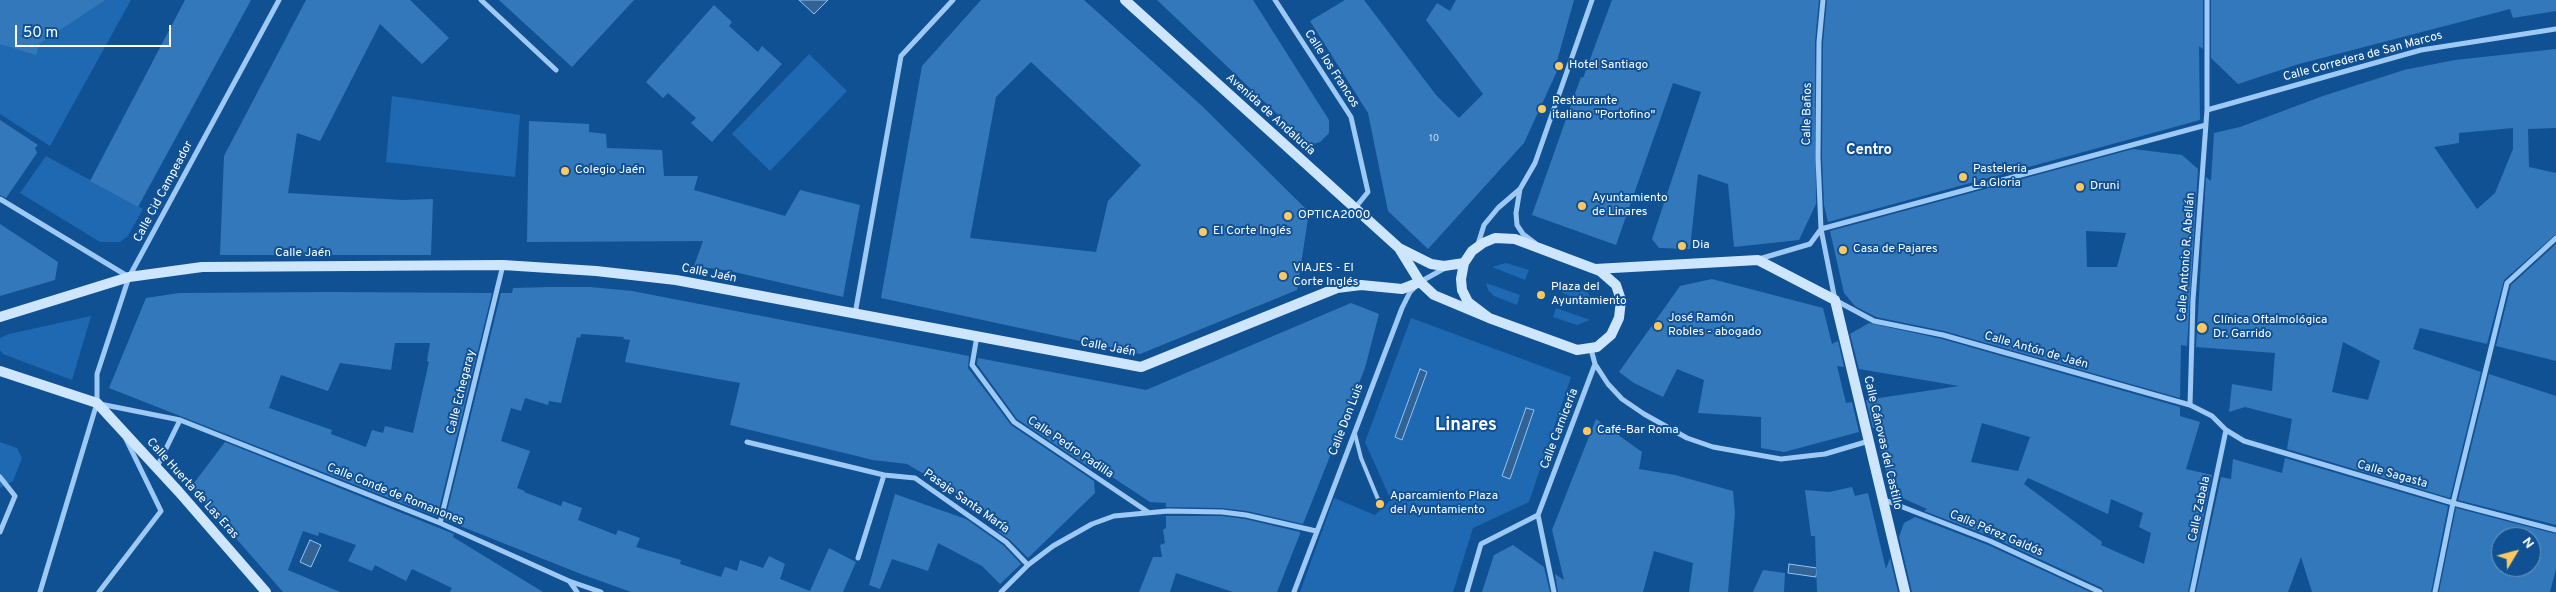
<!DOCTYPE html>
<html>
<head>
<meta charset="utf-8">
<style>
  body { margin:0 }
  #map { position:relative; width:2556px; height:592px; overflow:hidden; background:#105194; font-family:Overpass,sans-serif }
  canvas { display:block }
  .north { position:absolute; left:2491px; top:527px; width:50px; height:50px; box-sizing:border-box; background:#105194; border:1px solid #7097bf; border-radius:50%; rotate:53deg; font-size:14px; font-weight:700; line-height:20px; text-align:center; color:#fff }
  .north::after { content:''; display:block; margin:auto; width:18px; height:22px; background:#ffc860; clip-path:polygon(50% 0,100% 100%,50% 72%,0 100%) }
  .scale { position:absolute; left:15px; top:25px; width:156px; height:22px; box-sizing:border-box; border:2px solid #fff; border-top:0; padding-left:6px; font-size:15px; line-height:18px; white-space:nowrap; color:#fff; -webkit-text-stroke:4px #105194; paint-order:stroke }
</style>
</head>
<body>
<div id="map">
<canvas width="2556" height="592"></canvas>
<div class="north">N</div>
<div class="scale">50 m</div>
</div>
<script>
const c = document.querySelector('canvas').getContext('2d');
c.lineJoin = 'round';
function fill(path, color) { c.fillStyle = color; c.fill(path, 'evenodd'); }
const toPath = rows => new Path2D(rows.map(r => 'M' + r).join(''));
function strokePath(path, color, width, dash) { c.strokeStyle = color; c.lineWidth = width; c.lineCap = dash ? 'butt' : 'round'; c.setLineDash(dash || []); c.stroke(path); }
function label(font, color, halo, rows, align = 'center') {
  c.font = font + ' Overpass,sans-serif'; c.lineWidth = 4; c.setLineDash([]); c.textBaseline = 'middle'; c.strokeStyle = halo; c.fillStyle = color; for (const [text, x, y, turn = 0] of rows) {
    c.save(); c.translate(x, y); c.rotate((+turn || 0) * Math.PI / 180); c.textAlign = isNaN(turn) ? turn : align; if (halo) c.strokeText(text, 0, 0); c.fillText(text, 0, 0); c.restore();
  }
}
fill(toPath([
  [0,0,131,0,50,146,0,114],
  [809,54,847,91,770,171,732,134],
  [392,96,520,115,515,177,386,162],
  [46,156,143,209,128,236,120,242,100,242,20,193],
  [1506,263,1529,270,1525,280,1492,267],
  [1486,283,1520,295,1517,305,1494,296,1488,290],
  [1565,283,1588,293,1594,305,1562,293],
  [1556,308,1590,320,1577,325,1553,317],
  [91,316,72,380,3,354,0,350,0,338,9,334],
  [1411,318,1571,377,1529,502,1473,528,1453,592,1300,592,1334,498,1375,515,1391,500,1365,442],
  [0,442,17,448,22,458,13,481,0,488]
]), '#1f69b2');
const water = toPath([
  [799,0,828,0,814,14,799,0],
  [1420,369,1427,372,1402,440,1395,437,1420,369],
  [1526,408,1534,410,1510,479,1502,476,1526,408],
  [310,540,321,545,311,567,300,562,310,540],
  [1789,564,1817,568,1816,577,1788,573,1789,564]
]);
fill(water, '#336394');
strokePath(water, '#8fc5f7', 1);
fill(toPath([
  [0,0,105,0,39,44,36,55,0,44],
  [185,0,251,0,138,207,90,181],
  [306,0,410,0,449,38,422,64,380,24,320,141,297,133,288,193,402,200,433,199,431,255,220,255,224,156],
  [499,0,634,0,572,67],
  [981,0,1084,0,1202,106,1309,212,1297,290,1140,354,881,298,922,66],
  [1031,62,1141,165,1108,201,1096,252,970,238,996,97],
  [1157,0,1253,0,1329,120,1329,133,1320,142,1310,145,1300,140,1290,126],
  [1345,0,1364,0,1436,95,1459,118,1483,94,1426,20,1437,3,1450,11,1456,0,1574,0,1555,68,1558,69,1524,143,1428,249,1388,211,1368,113,1310,21],
  [1612,0,1819,0,1815,42,1816,204,1799,240,1734,247,1728,184,1698,174,1690,249,1659,248,1652,239,1701,92,1673,83,1616,245,1532,215,1581,77,1583,78],
  [1827,0,2203,0,2203,49,2199,46,2200,120,1828,222,1824,205,1822,158,1823,42],
  [2211,0,2556,0,2556,11,2513,18,2510,9,2299,64,2238,84,2211,58],
  [714,5,732,22,729,26,758,52,762,46,782,64,712,142,691,123,696,118,668,93,663,98,646,82],
  [2556,49,2556,128,2528,129,2529,167,2556,173,2556,234,2504,280,2487,344,2420,328,2413,349,2481,372,2450,498,2287,449,2292,419,2245,407,2229,412,2232,384,2272,391,2275,353,2196,347,2206,177,2211,181,2214,133,2240,127,2323,96,2404,70,2455,60],
  [2513,128,2513,149,2495,193,2477,209,2434,147,2459,143,2459,133],
  [2343,342,2380,361,2368,400,2332,392],
  [0,120,38,145,35,148,37,153,6,198,0,195],
  [529,121,589,124,589,132,606,134,607,148,662,150,664,176,698,176,694,190,785,216,800,190,860,205,843,297,730,271,694,266,703,241,527,242],
  [2133,149,2182,155,2198,169,2187,346,2181,345,2180,398,1944,331,1876,317,1855,306,1844,293,1830,231],
  [2086,231,2126,233,2117,267,2087,267],
  [0,224,58,262,55,280,0,296],
  [2556,244,2556,361,2496,346,2511,285],
  [1712,279,1823,308,1832,344,1838,341,1844,367,1837,366,1846,403,1852,402,1859,432,1784,452,1761,448,1761,417,1698,413,1704,380,1677,369,1663,397,1634,383,1619,372,1680,286],
  [550,287,590,287,632,291,969,356,968,368,1011,425,1094,481,1095,493,1028,558,1009,539,996,530,1002,532,1007,523,907,464,873,460,730,425,740,383,625,362,630,340,623,339,624,337,581,334,580,338,577,337,561,403,549,401,548,405,525,398,521,411,511,408,501,441,530,451,517,488,525,491,524,492,561,506,563,501,582,508,578,520,616,535,618,530,640,538,636,547,681,560,680,564,721,577,725,567,737,571,740,560,763,568,769,556,785,564,780,579,810,591,829,548,856,562,843,592,631,592,581,574,445,520,501,293,512,293,513,288],
  [330,292,492,293,437,517,109,388,146,298,179,293],
  [395,343,430,343,427,361,429,362,413,433,385,426,383,433,372,430,366,447,331,434,332,430,269,408,281,375,328,391,340,363,391,370],
  [1351,303,1379,314,1365,368,1303,524,1247,511,1222,508,1166,507,1166,503,1150,502,1091,463,1092,469,1017,419,977,364,978,358,1146,390],
  [1869,323,1942,339,2180,407,2180,416,2200,422,2186,469,2212,475,2188,592,2104,592,2102,588,1992,537,1924,511,1927,509,1891,493,1876,427,1873,428,1866,400,1959,386,1859,369,1850,334],
  [1982,423,2030,437,2018,471,1971,462],
  [2028,478,2108,514,2111,499,2143,513,2139,527,2151,533,2144,564,2101,545,2102,542,2024,484],
  [2489,374,2556,396,2556,525,2458,500],
  [1596,419,1642,452,1639,469,1675,475,1733,491,1735,513,1728,592,1689,592,1693,563,1654,551,1643,592,1558,592,1555,574,1564,580,1552,530],
  [225,442,454,534,453,537,543,592,450,592,452,588,412,569,406,581,375,565,372,571,348,561,356,545,319,532,318,536,303,531,288,570,340,592,283,592,191,487],
  [2285,458,2448,506,2431,592,2312,592,2301,557,2288,592,2196,592,2221,477,2231,479,2233,459,2282,473],
  [1852,487,1855,496,1868,493,1886,569,1890,558,1898,592,1817,592,1815,536,1811,536,1805,490,1829,492],
  [895,494,966,519,1003,545,1021,564,1000,584,982,566,938,543,928,571,892,559,880,589,869,585],
  [2456,508,2556,534,2556,569,2550,592,2439,592],
  [2501,537,2531,537,2531,567,2501,567],
  [1166,516,1222,516,1245,519,1300,532,1300,534,1277,592,1233,592,1176,573,1170,592,1139,592,1153,557,1162,557,1160,545,1165,543,1163,530,1166,528],
  [1915,517,1988,545,2090,592,1912,592,1899,537,1904,523],
  [1513,545,1544,567,1550,592,1482,592,1494,555],
  [1763,570,1785,573,1784,592,1753,592]
]), '#3478bc');
strokePath(toPath([
  [1355,434,1361,458,1380,504]
]), '#9ec9f4', 4);
strokePath(toPath([
  [481,0,556,70],
  [1275,0,1351,117,1368,192,1355,208],
  [1823,0,1819,42,1818,158,1821,229,1835,300,1874,321,1943,335,2190,405,2212,416,2226,430,2244,441,2453,503,2556,530],
  [2207,110,2421,50,2556,29],
  [0,199,129,277],
  [1821,229,2206,125],
  [1535,243,1523,234,1517,225,1516,213,1520,189,1535,163,1592,0],
  [1478,244,1484,225,1498,208,1520,189],
  [1759,259,1810,244,1821,229],
  [855,314,901,56,953,0],
  [977,336,972,365,1014,422,1148,512],
  [1595,364,1608,384,1622,399,1644,414,1687,438,1713,447,1781,459,1825,454,1869,441],
  [100,404,180,420,440,523,569,581,601,592],
  [2190,405,2193,300,2207,110,2207,0],
  [747,442,884,475,915,478,1006,542,1028,565],
  [157,467,180,420],
  [0,477,15,496,0,532],
  [1882,499,1990,541,2100,592],
  [1538,515,1595,364,1591,349],
  [1538,515,1554,592],
  [440,523,503,265],
  [858,558,884,475],
  [570,582,577,592],
  [40,592,97,403,97,374,129,277,279,0],
  [99,592,161,511,125,437],
  [1001,592,1028,565,1053,546,1092,524,1114,516,1168,511,1222,512,1246,515,1316,531],
  [1294,592,1402,308,1410,292,1420,282,1445,268],
  [1467,592,1481,544,1538,515],
  [2192,592,2226,430],
  [2435,592,2453,503,2507,283,2556,238]
]), '#9ec9f4', 5);
strokePath(toPath([
  [1125,0,1399,248,1431,264,1444,266,1464,263],
  [1399,248,1420,282,1434,295,1489,318,1577,350,1597,347,1611,335,1619,318,1621,300,1616,285,1600,271,1515,239,1495,238,1483,243,1472,251,1464,263,1461,279,1462,290,1468,302,1489,318],
  [1595,269,1758,260,1835,300,1905,592],
  [0,317,129,277,202,267,503,265,596,271,676,280,1141,367,1337,288,1361,285,1402,289,1420,282],
  [0,371,97,403,179,492,266,592]
]), '#cde5fd', 10);
for (const [x, y, r, color] of [
  [1559,66,5,"#ffc860"],
  [1542,109,5,"#ffc860"],
  [565,171,5,"#ffc860"],
  [1963,177,5,"#ffc860"],
  [2080,187,5,"#ffc860"],
  [1582,206,5,"#ffc860"],
  [1288,216,5,"#ffc860"],
  [1203,232,5,"#ffc860"],
  [1682,246,5,"#ffc860"],
  [1843,250,5,"#ffc860"],
  [1283,276,5,"#ffc860"],
  [1541,295,5,"#ffc860"],
  [1658,326,5,"#ffc860"],
  [2202,328,6,"#ffc860"],
  [1587,431,5,"#ffc860"],
  [1380,504,5,"#ffc860"]
]) { const dot = new Path2D(); dot.arc(x, y, r, 0, 2 * Math.PI); c.fillStyle = color; c.fill(dot); strokePath(dot, '#105194', 2); }
label('10px', '#cde', null, [
  ["10",1434,139]
]);
label('12px', '#fff', '#105194', [
  ["Calle Corredera de San Marcos",2363,57,-15],
  ["Calle los Francos",1331,69,57],
  ["Calle Baños",1808,114,-89],
  ["Avenida de Andalucía",1270,115,42],
  ["Calle Cid Campeador",164,192,-62],
  ["Calle Jaén",303,254],
  ["Calle Antonio R. Abellán",2187,257,-86],
  ["Calle Jaén",709,274,11],
  ["Calle Jaén",1108,348,11],
  ["Calle Antón de Jaén",2036,351,16],
  ["Calle Echegaray",462,392,-76],
  ["Calle Don Luis",1347,420,-69],
  ["Calle Carnicería",1560,429,-69],
  ["Calle Cánovas del Castillo",1882,443,77],
  ["Calle Pedro Padilla",1070,448,34],
  ["Calle Sagasta",2392,475,16],
  ["Calle Huerta de Las Eras",192,489,48],
  ["Calle Conde de Romanones",395,495,22],
  ["Pasaje Santa María",966,502,35],
  ["Calle Zabala",2200,509,-78],
  ["Calle Pérez Galdós",1996,534,23]
]);
label('12px', '#fff', '#105194', [
  ["Hotel Santiago",1569,66],
  ["Restaurante",1552,102],
  ["italiano \"Portofino\"",1552,116],
  ["Pasteleria",1973,170],
  ["La Gloria",1973,184],
  ["Colegio Jaén",575,171],
  ["Druni",2090,187],
  ["Ayuntamiento",1592,199],
  ["de Linares",1592,213],
  ["OPTICA2000",1298,216],
  ["El Corte Inglés",1213,232],
  ["Dia",1692,246],
  ["Casa de Pajares",1853,250],
  ["VIAJES - El",1293,269],
  ["Corte Inglés",1293,283],
  ["Plaza del",1551,288],
  ["Ayuntamiento",1551,302],
  ["José Ramón",1668,319],
  ["Robles - abogado",1668,333],
  ["Clínica Oftalmológica",2213,321],
  ["Dr. Garrido",2213,335],
  ["Café-Bar Roma",1597,431],
  ["Aparcamiento Plaza",1390,497],
  ["del Ayuntamiento",1390,511]
], 'left');
label('bold 15px', '#fff', '#105194', [
  ["Centro",1869,151]
]);
label('bold 18px', '#fff', '#105194', [
  ["Linares",1466,426]
]);
</script>
</body>
</html>
